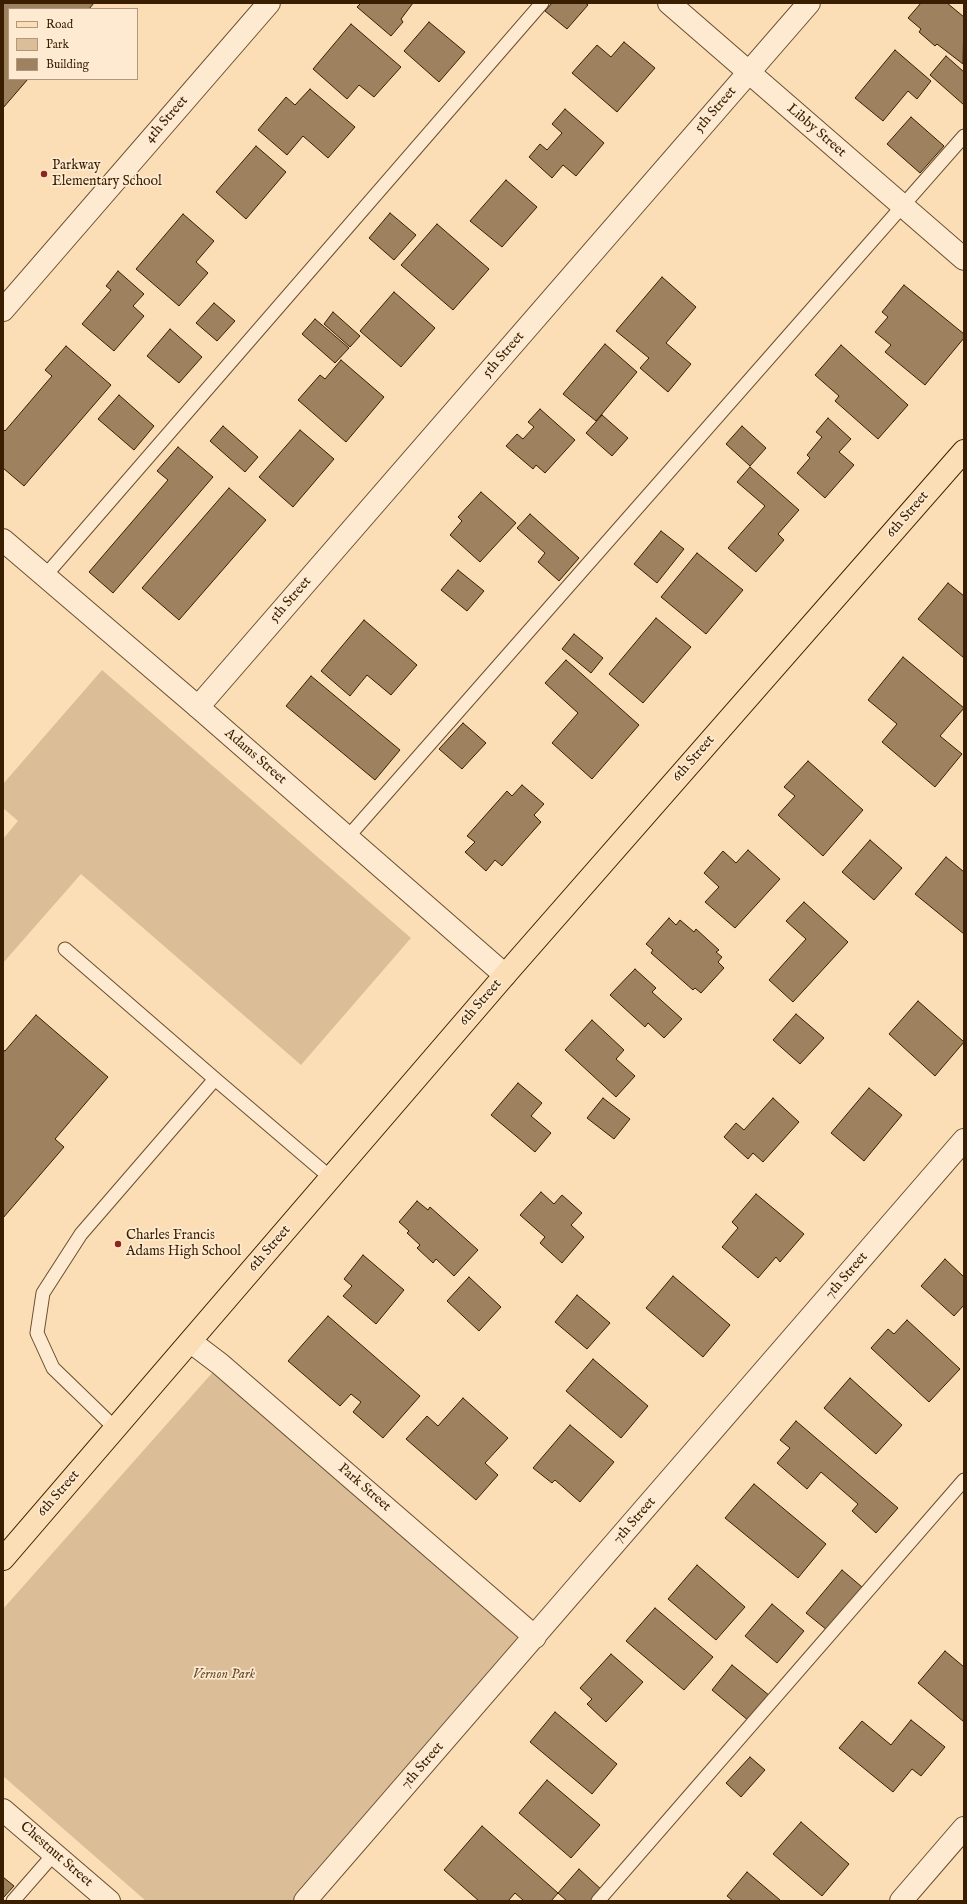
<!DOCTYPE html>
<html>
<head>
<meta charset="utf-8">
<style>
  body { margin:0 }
  #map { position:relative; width:967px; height:1904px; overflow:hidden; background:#fcdeb6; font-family:"IM FELL English",serif }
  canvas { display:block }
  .frame { position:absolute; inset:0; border:4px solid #391e00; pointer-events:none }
  .legend { position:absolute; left:8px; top:8px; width:130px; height:72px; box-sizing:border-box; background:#fdead0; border:1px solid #af987d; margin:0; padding:5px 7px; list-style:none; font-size:12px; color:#391e00 }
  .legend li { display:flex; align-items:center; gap:8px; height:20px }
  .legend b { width:20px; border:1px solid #af987d }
</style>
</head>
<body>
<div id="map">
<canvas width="967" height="1904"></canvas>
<div class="frame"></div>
<ul class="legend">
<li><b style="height:5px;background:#fcdeb6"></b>Road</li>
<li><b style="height:11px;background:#dbbd97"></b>Park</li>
<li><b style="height:11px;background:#9e825f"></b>Building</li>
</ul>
</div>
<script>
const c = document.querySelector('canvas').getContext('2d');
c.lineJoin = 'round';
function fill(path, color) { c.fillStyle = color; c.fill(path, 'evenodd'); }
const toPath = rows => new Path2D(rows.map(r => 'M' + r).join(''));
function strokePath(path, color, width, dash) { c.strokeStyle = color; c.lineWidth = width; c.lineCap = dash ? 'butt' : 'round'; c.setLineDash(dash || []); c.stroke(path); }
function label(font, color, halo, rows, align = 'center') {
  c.font = font + ' "IM FELL English",serif'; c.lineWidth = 3.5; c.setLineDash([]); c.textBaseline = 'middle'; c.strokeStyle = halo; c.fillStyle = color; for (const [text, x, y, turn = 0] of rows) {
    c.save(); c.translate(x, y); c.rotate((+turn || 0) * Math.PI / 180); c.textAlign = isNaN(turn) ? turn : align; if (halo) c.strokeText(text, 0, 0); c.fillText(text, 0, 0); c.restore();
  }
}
fill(toPath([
  [102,670,411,938,301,1065,81,874,3,963,3,839,18,821,3,808,3,784],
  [220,1364,535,1637,305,1901,146,1901,3,1776,3,1609]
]), '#dbbd97');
const building = toPath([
  [3,3,94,3,89,9,9,9,9,79,28,79,3,108,3,3],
  [361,3,413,3,401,19,403,22,391,36,357,7,361,3],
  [552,3,585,3,588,5,567,29,545,11,552,3],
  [921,3,947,3,964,17,963,64,937,44,935,46,919,32,921,29,908,18,921,3],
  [429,22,465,52,439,82,404,51,429,22],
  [351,24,401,67,374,97,359,85,347,99,313,69,351,24],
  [624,42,655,68,617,112,572,73,597,45,611,57,624,42],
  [895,50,931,81,917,99,908,91,883,121,855,98,895,50],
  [946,56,964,72,964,105,930,75,946,56],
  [310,89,355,127,328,158,303,136,287,155,258,130,286,97,295,105,310,89],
  [565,109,604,143,576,176,563,165,552,178,529,157,540,144,547,150,562,133,552,124,565,109],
  [911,117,944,146,920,173,887,144,911,117],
  [256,146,286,172,246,219,216,192,256,146],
  [506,180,537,207,502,247,470,221,506,180],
  [390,213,416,235,394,260,369,238,390,213],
  [183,214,214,241,196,262,208,273,179,306,136,269,183,214],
  [437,224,489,269,453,310,401,265,437,224],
  [118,271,144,294,133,306,144,316,114,351,82,324,111,290,106,286,118,271],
  [662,277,696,307,666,343,691,364,668,392,640,368,649,358,616,331,662,277],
  [904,285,964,334,964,338,925,385,885,352,891,345,875,332,888,317,882,312,904,285],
  [394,292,435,328,401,367,360,331,394,292],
  [214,303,235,321,217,341,196,323,214,303],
  [333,312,360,336,350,347,324,324,333,312],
  [315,319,349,348,335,363,302,334,315,319],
  [170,329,202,357,179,383,147,356,170,329],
  [605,344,637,372,596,421,563,394,605,344],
  [841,345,908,405,878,439,835,401,839,396,815,375,841,345],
  [66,346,111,385,24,486,3,468,3,429,5,431,52,376,45,370,66,346],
  [341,360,384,397,346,442,298,400,320,375,325,379,341,360],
  [119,395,154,426,134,450,98,419,119,395],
  [540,409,575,440,545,473,536,465,533,469,506,446,517,434,523,439,534,427,528,422,540,409],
  [602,415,628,438,612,456,586,433,602,415],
  [828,418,851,439,839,452,854,465,825,498,797,473,810,458,807,455,822,437,816,432,828,418],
  [223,426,258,457,245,472,210,441,223,426],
  [742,426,766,448,750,466,726,444,742,426],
  [300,430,334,459,293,507,259,477,300,430],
  [178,447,213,477,113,593,89,572,168,480,157,471,178,447],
  [750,467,799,510,778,534,784,540,756,572,728,548,765,506,737,482,750,467],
  [229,488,266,520,179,620,142,588,229,488],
  [481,492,516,523,480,562,450,535,462,521,458,517,481,492],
  [530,514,579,558,559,581,538,562,545,553,517,528,530,514],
  [661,531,684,549,657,583,634,564,661,531],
  [697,553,743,590,706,634,661,597,697,553],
  [458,570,484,591,467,611,441,590,458,570],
  [948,583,964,596,964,658,918,619,948,583],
  [656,618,691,647,643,703,609,674,656,618],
  [364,620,417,665,391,695,367,675,350,696,321,671,364,620],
  [574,634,603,658,591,673,562,649,574,634],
  [903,657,964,708,940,736,962,754,935,787,882,742,897,724,868,700,903,657],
  [566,660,639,725,592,779,552,743,578,713,545,683,566,660],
  [311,676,400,750,375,780,286,706,311,676],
  [463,723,486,743,462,769,439,749,463,723],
  [808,761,863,810,823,856,778,815,795,796,784,787,808,761],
  [522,785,544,804,534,815,541,822,502,866,495,860,486,871,465,852,475,842,467,836,507,791,512,796,522,785],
  [870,840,902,868,874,900,842,872,870,840],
  [748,850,780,879,735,928,705,902,719,887,704,873,723,851,736,863,748,850],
  [946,857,964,872,964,934,915,894,946,857],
  [804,902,848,942,793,1002,769,980,806,939,786,921,804,902],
  [669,918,676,925,680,920,694,932,696,929,719,950,716,952,722,957,718,962,724,968,701,993,695,988,693,990,651,953,653,950,646,944,669,918],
  [635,969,656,988,652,992,682,1019,664,1038,648,1023,645,1027,610,995,635,969],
  [918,1001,964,1042,935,1076,889,1034,918,1001],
  [796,1014,824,1038,800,1064,773,1040,796,1014],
  [36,1015,108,1077,55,1139,64,1147,3,1218,3,1050,5,1051,36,1015],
  [592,1020,624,1050,616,1059,635,1076,616,1097,565,1050,592,1020],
  [518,1083,542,1103,531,1116,551,1133,535,1152,491,1115,518,1083],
  [869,1088,902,1115,864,1161,831,1133,869,1088],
  [603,1098,630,1119,614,1139,587,1118,603,1098],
  [773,1098,799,1122,763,1162,753,1153,748,1159,724,1137,736,1123,744,1130,773,1098],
  [541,1192,554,1204,562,1195,582,1213,571,1225,584,1237,562,1263,540,1243,545,1237,520,1215,541,1192],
  [756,1194,804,1234,780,1262,776,1257,758,1278,722,1247,738,1228,732,1222,756,1194],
  [417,1201,428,1210,430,1207,478,1250,454,1276,436,1259,433,1263,417,1248,420,1245,407,1233,409,1231,399,1222,417,1201],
  [363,1255,404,1290,376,1324,343,1296,352,1286,344,1279,363,1255],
  [945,1259,964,1277,964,1305,954,1316,921,1286,945,1259],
  [673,1276,730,1325,703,1357,646,1308,673,1276],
  [469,1277,501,1307,479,1331,447,1301,469,1277],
  [577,1295,610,1323,587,1349,555,1322,577,1295],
  [328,1316,420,1396,383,1438,353,1412,361,1402,351,1394,340,1406,288,1361,328,1316],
  [907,1320,960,1369,929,1402,871,1348,888,1329,894,1334,907,1320],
  [593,1359,648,1406,621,1438,566,1391,593,1359],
  [850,1378,902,1425,876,1454,824,1408,850,1378],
  [463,1398,508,1438,485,1463,498,1475,476,1500,406,1439,427,1416,438,1426,463,1398],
  [796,1421,898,1508,876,1533,852,1511,858,1504,821,1472,807,1489,777,1463,790,1448,780,1440,796,1421],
  [570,1425,614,1462,580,1502,555,1480,552,1483,533,1468,570,1425],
  [754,1484,826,1544,798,1578,725,1518,754,1484],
  [697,1565,745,1607,716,1640,668,1599,697,1565],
  [842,1570,862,1587,827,1630,806,1613,842,1570],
  [772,1604,804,1631,777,1663,745,1636,772,1604],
  [655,1608,713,1657,684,1690,626,1641,655,1608],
  [945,1651,964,1667,964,1722,918,1683,945,1651],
  [611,1654,643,1682,606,1722,587,1704,592,1699,580,1688,611,1654],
  [732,1665,770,1696,749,1721,712,1690,732,1665],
  [555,1712,617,1764,592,1794,530,1742,555,1712],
  [911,1720,945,1747,921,1776,912,1769,893,1792,839,1748,862,1721,891,1745,911,1720],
  [750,1757,765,1770,741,1797,726,1783,750,1757],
  [547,1780,600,1825,571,1858,519,1813,547,1780],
  [801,1822,849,1864,822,1896,773,1854,801,1822],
  [482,1826,558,1893,551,1901,524,1901,515,1893,508,1901,479,1901,444,1870,482,1826],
  [579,1869,603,1891,594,1901,567,1901,558,1893,579,1869],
  [747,1872,780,1900,779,1901,733,1901,727,1896,747,1872],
  [3,1877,14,1886,3,1898,3,1877]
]);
fill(building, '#9e825f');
strokePath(building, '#391e00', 1);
const service = toPath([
  [45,576,542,3],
  [347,838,964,136],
  [65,949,215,1079,81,1234,43,1293,37,1333,53,1368,116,1429],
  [215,1079,331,1178],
  [13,1901,54,1854],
  [598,1901,964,1480]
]);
const minor = toPath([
  [669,3,964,259],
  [3,310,269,3],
  [198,707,809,3],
  [191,1342,220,1364,535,1637],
  [305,1901,964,1140],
  [901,1901,964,1828]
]);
const tertiary = toPath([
  [3,540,198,707,505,975],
  [3,1810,109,1901]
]);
const primary = toPath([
  [3,1559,505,975,964,451]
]);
strokePath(service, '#6a4e2e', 15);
strokePath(minor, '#6a4e2e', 24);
strokePath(tertiary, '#6a4e2e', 24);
strokePath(primary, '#391e00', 24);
strokePath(service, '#fdead0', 13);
strokePath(minor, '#fdead0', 22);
strokePath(tertiary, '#fdead0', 22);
strokePath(primary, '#fcdeb6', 22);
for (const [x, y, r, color] of [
  [44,174,4,"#8f2418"],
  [118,1244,4,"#8f2418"]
]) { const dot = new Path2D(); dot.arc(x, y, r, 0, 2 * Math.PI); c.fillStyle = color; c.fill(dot); strokePath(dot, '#fdead0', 1.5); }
label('14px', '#391e00', '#fdead0', [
  ["5th Street",716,110,-49],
  ["4th Street",167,120,-49],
  ["Libby Street",816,131,41],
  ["5th Street",504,355,-49],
  ["6th Street",908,515,-49],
  ["5th Street",291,600,-49],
  ["Adams Street",255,757,41],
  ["6th Street",694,759,-49],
  ["6th Street",481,1003,-49],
  ["6th Street",270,1249,-49],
  ["7th Street",847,1276,-49],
  ["Park Street",364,1488,41],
  ["6th Street",59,1494,-49],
  ["7th Street",635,1521,-49],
  ["7th Street",423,1766,-49],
  ["Chestnut Street",56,1855,41]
]);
label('14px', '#391e00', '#fdead0', [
  ["Parkway",52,166],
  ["Elementary School",52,182],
  ["Charles Francis",126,1236],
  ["Adams High School",126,1252]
], 'left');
label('italic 14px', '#6a4e2d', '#fdead0', [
  ["Vernon Park",224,1675]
]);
</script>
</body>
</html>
